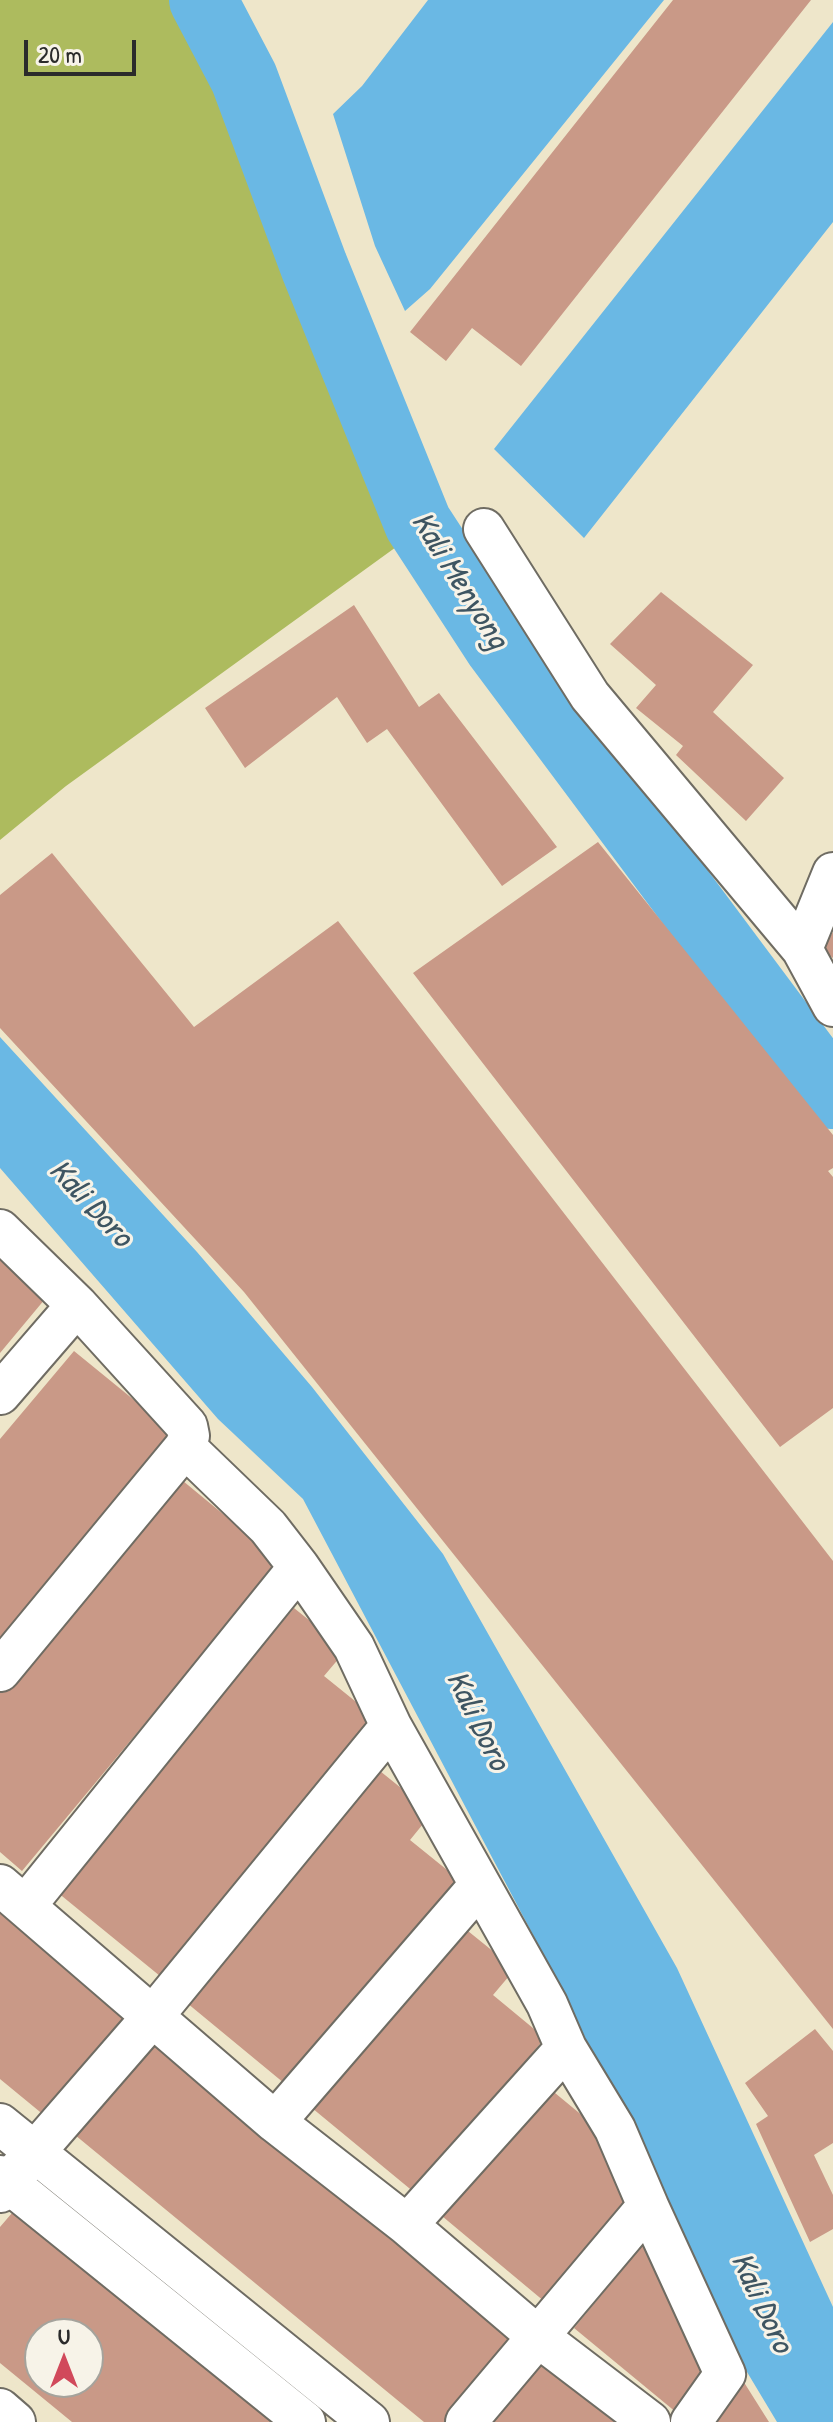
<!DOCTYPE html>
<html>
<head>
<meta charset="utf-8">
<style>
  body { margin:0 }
  #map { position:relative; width:833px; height:2422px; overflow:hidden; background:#eee6ca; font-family:"Patrick Hand",sans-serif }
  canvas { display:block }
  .north { position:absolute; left:24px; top:2318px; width:80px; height:80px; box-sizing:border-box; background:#f7f3e8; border:2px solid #a5a39c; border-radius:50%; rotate:0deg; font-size:22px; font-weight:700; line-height:32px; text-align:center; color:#2b2b2b }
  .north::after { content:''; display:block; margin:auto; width:28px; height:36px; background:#d1495b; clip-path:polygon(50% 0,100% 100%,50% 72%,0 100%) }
  .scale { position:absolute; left:24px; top:40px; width:112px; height:36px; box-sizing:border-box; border:4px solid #2b2b2b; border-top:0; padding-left:10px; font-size:24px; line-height:28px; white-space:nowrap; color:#2b2b2b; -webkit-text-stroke:6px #f7f3e8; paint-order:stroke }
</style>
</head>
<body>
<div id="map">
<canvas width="833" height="2422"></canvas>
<div class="north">U</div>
<div class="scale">20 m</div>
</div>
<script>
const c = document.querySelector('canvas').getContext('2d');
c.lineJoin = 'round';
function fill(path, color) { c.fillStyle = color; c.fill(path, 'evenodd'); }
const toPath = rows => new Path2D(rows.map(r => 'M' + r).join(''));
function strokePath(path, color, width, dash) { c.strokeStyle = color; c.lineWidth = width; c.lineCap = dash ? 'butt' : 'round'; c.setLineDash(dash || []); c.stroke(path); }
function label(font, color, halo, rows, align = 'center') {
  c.font = font + ' "Patrick Hand",sans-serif'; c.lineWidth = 6; c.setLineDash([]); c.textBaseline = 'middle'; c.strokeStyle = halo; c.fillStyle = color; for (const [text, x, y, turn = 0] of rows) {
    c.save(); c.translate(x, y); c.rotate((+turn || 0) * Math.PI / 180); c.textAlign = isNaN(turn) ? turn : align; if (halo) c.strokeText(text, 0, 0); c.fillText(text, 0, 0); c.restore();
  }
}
fill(toPath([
  [0,0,179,0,216,74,287,273,403,542,66,786,0,840]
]), '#adbb5e');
fill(toPath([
  [428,0,664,0,430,289,405,311,375,246,333,114,362,86],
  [833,22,833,222,584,538,494,449],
  [0,1037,197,1252,312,1387,443,1554,677,1968,833,2307,833,2422,777,2422,705,2302,572,2009,303,1499,218,1419,0,1168]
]), '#6ab8e4');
strokePath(toPath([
  [203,0,244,78,314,266,418,523,498,646,833,1095]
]), '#6ab8e4', 68);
fill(toPath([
  [673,0,811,0,521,366,472,328,446,361,410,332],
  [661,592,753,665,713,712,784,778,746,821,676,755,683,746,636,708,656,685,610,644],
  [354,605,419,707,439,693,557,847,502,886,387,729,367,743,337,697,245,768,205,708],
  [598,842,833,1135,833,1168,828,1171,833,1177,833,1408,780,1447,413,973],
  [52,853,194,1027,338,921,833,1561,833,2029,244,1292,0,1028,0,895],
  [833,932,833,958,822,950],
  [0,1242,55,1287,0,1353],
  [74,1351,177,1435,0,1647,0,1439],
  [177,1476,280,1561,22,1871,0,1852,0,1688],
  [294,1608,346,1650,324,1676,376,1718,160,1976,57,1892],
  [380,1771,432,1813,410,1840,462,1882,290,2088,187,2003],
  [0,1906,131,2014,45,2116,0,2079],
  [463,1927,515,1969,493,1995,545,2038,415,2193,312,2108],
  [815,2029,833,2051,833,2143,814,2155,833,2195,833,2229,810,2242,756,2124,768,2116,745,2083],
  [160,2033,524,2332,449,2422,424,2422,75,2135],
  [549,2088,601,2131,632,2198,545,2302,442,2216],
  [18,2206,282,2422,72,2422,0,2363,0,2227],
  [40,2334,88,2334,88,2382,40,2382],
  [642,2246,668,2267,718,2364,677,2413,574,2328],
  [546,2353,629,2422,489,2422],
  [740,2376,769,2422,697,2422]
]), '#c99987');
const minor = toPath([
  [484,529,590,696,802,949,833,1006],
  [802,949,833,873],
  [0,1230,77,1305,187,1426,189,1436,185,1447,0,1671],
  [0,1394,77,1305],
  [185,1447,268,1527,299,1567],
  [0,1885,275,2122,407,2225,536,2335,650,2422],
  [26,1905,299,1567,354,1647,391,1726,547,2004,566,2048,615,2129,648,2206,466,2422],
  [275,2122,479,1886],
  [0,2124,369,2422],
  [0,2176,305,2422],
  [0,2192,153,2016,391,1726],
  [648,2206,725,2374,691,2422],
  [407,2225,566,2048],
  [0,2409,15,2422]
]);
strokePath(minor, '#6f6c63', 44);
strokePath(minor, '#fff', 40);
label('italic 32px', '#3e5562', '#f7f3e8', [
  ["Kali Menyong",459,581,58],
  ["Kali Doro",90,1204,47],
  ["Kali Doro",477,1721,64],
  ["Kali Doro",761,2303,65]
]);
</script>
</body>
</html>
